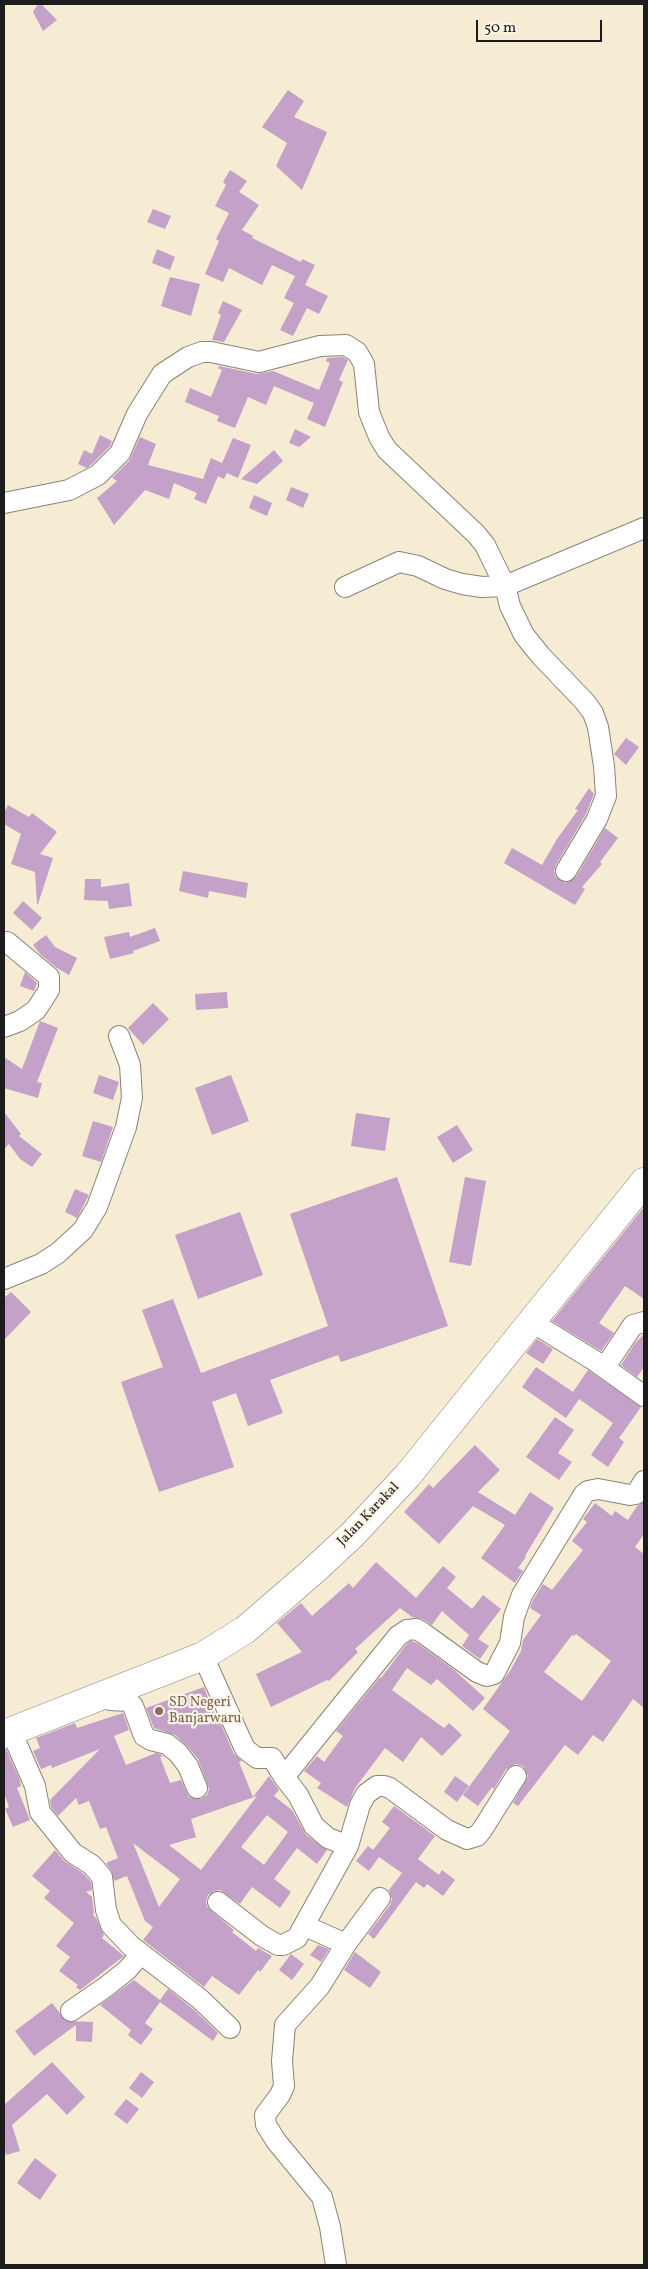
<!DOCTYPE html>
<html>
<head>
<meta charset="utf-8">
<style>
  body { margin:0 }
  #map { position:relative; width:648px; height:2269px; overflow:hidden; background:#f6ebd3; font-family:Vollkorn,serif }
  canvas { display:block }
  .frame { position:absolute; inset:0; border:5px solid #1c1c1c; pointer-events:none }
  .scale { position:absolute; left:476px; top:20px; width:126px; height:22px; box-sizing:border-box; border:2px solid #1c1c1c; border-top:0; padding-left:6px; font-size:15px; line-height:18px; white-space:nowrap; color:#1c1c1c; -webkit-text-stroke:4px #fcf5e5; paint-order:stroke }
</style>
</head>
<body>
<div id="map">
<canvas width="648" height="2269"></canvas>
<div class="frame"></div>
<div class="scale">50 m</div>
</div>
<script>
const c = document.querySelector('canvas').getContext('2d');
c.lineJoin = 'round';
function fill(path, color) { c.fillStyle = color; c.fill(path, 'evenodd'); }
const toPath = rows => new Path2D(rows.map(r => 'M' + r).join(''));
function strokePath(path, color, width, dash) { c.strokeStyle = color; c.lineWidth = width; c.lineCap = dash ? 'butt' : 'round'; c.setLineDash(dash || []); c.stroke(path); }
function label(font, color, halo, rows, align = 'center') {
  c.font = font + ' Vollkorn,serif'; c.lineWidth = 4.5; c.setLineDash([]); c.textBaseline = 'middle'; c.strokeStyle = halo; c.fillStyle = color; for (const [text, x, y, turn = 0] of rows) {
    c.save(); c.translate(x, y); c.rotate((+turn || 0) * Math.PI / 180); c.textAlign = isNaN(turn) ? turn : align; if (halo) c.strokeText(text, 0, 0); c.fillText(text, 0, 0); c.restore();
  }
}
fill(toPath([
  [38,4,41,4,57,20,43,31,33,12],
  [288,90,304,101,294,117,327,132,302,190,276,166,287,143,262,127],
  [230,170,247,181,239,192,259,205,242,230,253,236,252,238,301,262,302,259,315,265,305,285,328,296,319,314,307,308,293,336,280,330,294,303,284,298,295,276,272,265,262,285,229,268,223,282,205,274,219,241,216,239,229,213,215,206,226,185,223,182],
  [153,209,171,216,165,229,147,222],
  [157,249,175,257,170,270,152,263],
  [170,277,200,284,191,316,161,306],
  [223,301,242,310,224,342,212,340,221,315,218,313],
  [343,357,348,360,339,380,343,382,325,427,307,419,314,403,274,386,266,405,248,397,235,428,217,421,219,416,185,402,190,388,211,397,222,370,218,368,219,366,257,374,273,371,319,390,330,363,326,361,327,358],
  [295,429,311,437,299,447,289,443],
  [100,435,112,441,110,446,91,465,87,468,78,464,84,450,92,454],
  [140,437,156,444,148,465,203,479,211,458,222,463,233,438,251,445,238,478,227,473,224,479,218,476,206,504,194,499,197,493,174,483,169,499,145,490,114,525,97,498,117,481,112,478,129,461],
  [274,450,283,461,257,484,241,479],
  [291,487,309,494,303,508,286,500],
  [254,495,272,503,267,516,249,508],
  [626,738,639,747,626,765,614,754],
  [589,788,594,794,586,814,556,865,554,871,556,877,565,883,576,877,605,828,618,838,600,862,602,864,582,887,585,889,575,905,504,863,512,848,542,865,557,839,578,810,575,809],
  [8,805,29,817,32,813,57,832,40,854,53,858,38,904,37,904,35,872,11,864,21,834,4,824,4,813],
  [183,871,248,883,246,898,209,891,208,898,179,891],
  [85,879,101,879,101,887,129,883,132,906,109,909,108,901,84,900],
  [23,901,42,918,32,930,13,913],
  [155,928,160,941,133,951,134,953,110,959,104,937,129,932,130,937],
  [46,935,55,947,77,958,69,975,57,968,40,954,33,945],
  [25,972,37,983,34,991,20,986],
  [227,992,228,1008,196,1010,195,994],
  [153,1003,169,1019,143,1045,128,1028],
  [40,1021,58,1028,37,1082,42,1083,38,1098,4,1088,4,1057,22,1069],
  [99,1075,119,1082,113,1100,93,1093],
  [231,1075,249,1121,212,1135,195,1088],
  [4,1112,21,1134,19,1136,42,1154,32,1167,20,1159,9,1144,4,1149],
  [356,1113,390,1118,385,1151,351,1146],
  [93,1121,113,1127,101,1162,82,1156],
  [457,1125,473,1150,453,1163,437,1137],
  [397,1177,448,1326,341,1362,338,1355,270,1380,283,1413,248,1426,236,1393,212,1402,234,1467,159,1492,121,1382,163,1367,142,1310,173,1299,201,1373,328,1326,290,1214],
  [465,1177,486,1181,471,1266,449,1262],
  [75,1189,89,1195,77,1218,65,1212],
  [644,1207,644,1299,625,1286,599,1323,614,1333,601,1351,552,1321],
  [240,1212,263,1275,198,1299,175,1235],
  [11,1292,31,1312,4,1340,4,1298],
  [644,1334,644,1367,637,1377,621,1365,635,1343],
  [537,1339,553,1349,543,1364,526,1353],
  [536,1367,573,1392,588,1370,641,1407,619,1438,624,1442,608,1467,591,1455,613,1423,579,1399,566,1418,522,1387],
  [555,1417,574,1430,558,1453,572,1462,559,1480,526,1457],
  [475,1445,500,1470,478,1492,515,1515,530,1492,554,1508,525,1556,526,1557,518,1568,523,1571,515,1583,481,1558,505,1525,473,1506,439,1544,404,1512,429,1484,433,1488],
  [644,1502,644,1534,635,1547,644,1554,644,1708,633,1699,603,1742,593,1735,578,1755,565,1745,518,1806,513,1803,528,1776,523,1766,516,1764,506,1769,494,1789,492,1787,478,1806,463,1795,510,1731,483,1709,510,1671,521,1651,523,1640,541,1615,530,1608,533,1600,543,1584,552,1590,583,1550,572,1541,587,1522,583,1519,595,1503,612,1516,615,1511,628,1520,637,1506],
  [576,1634,611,1661,582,1701,544,1672,572,1635,574,1636],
  [376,1562,416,1598,443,1566,456,1577,447,1588,472,1609,483,1595,501,1609,478,1639,489,1646,480,1659,462,1646,469,1635,442,1611,432,1625,422,1619,412,1617,400,1608,355,1649,358,1652,329,1681,327,1680,271,1707,256,1674,302,1652,277,1623,301,1603,312,1616,349,1583,353,1588],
  [411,1641,417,1643,453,1669,485,1698,473,1711,437,1679,431,1685,407,1668,392,1690,444,1728,449,1723,462,1735,442,1756,421,1737,403,1762,385,1748,355,1788,347,1807,317,1788,321,1783,304,1771,317,1756,324,1762,343,1736,336,1731,380,1677,381,1678,406,1645],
  [204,1687,214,1713,216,1713,234,1754,242,1761,239,1762,253,1797,269,1776,279,1790,274,1796,292,1810,306,1835,327,1850,317,1864,297,1848,274,1879,291,1892,280,1908,252,1887,240,1904,220,1890,214,1891,208,1895,206,1901,207,1907,234,1930,232,1932,256,1951,258,1948,272,1956,260,1972,258,1970,239,1995,212,1976,204,1987,143,1940,153,1927,145,1921,127,1876,114,1881,111,1870,106,1863,118,1858,106,1827,100,1829,89,1801,79,1805,76,1798,58,1816,51,1807,50,1800,100,1749,52,1768,51,1765,41,1769,33,1751,40,1748,36,1738,75,1723,77,1728,123,1713,129,1730,114,1736,126,1765,156,1753,162,1755,163,1756,160,1757,170,1783,181,1780,189,1797,201,1799,207,1795,209,1789,198,1759,187,1746,175,1735,154,1728,146,1708],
  [257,1796,201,1870,169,1845,196,1837,191,1819],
  [267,1815,288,1832,264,1865,241,1847],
  [133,1843,180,1879,159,1907],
  [4,1749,6,1749,19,1778,21,1786,17,1788,30,1820,13,1827,5,1809,9,1807,4,1793],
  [455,1776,469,1786,457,1802,444,1792],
  [394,1806,435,1836,418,1859,439,1875,442,1870,455,1880,443,1896,427,1884,424,1888,416,1882,374,1939,368,1934,390,1905,392,1899,389,1890,402,1873,379,1857,369,1871,356,1861,368,1846,373,1850,390,1828,382,1822],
  [55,1850,64,1861,84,1874,91,1882,92,1890,86,1892,92,1897,94,1913,93,1915,96,1918,104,1935,102,1938,124,1956,80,1990,76,1987,78,1985,59,1971,70,1957,56,1946,74,1923,44,1898,50,1891,32,1876],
  [318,1945,329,1949,321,1962,310,1955],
  [355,1952,381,1972,370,1988,344,1970],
  [291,1954,304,1964,292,1980,279,1970],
  [134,1980,160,2000,168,1989,192,2008,218,2033,213,2041,160,2002,145,2023,153,2029,141,2045,128,2035,131,2030,100,2005],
  [52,2003,66,2021,93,2022,92,2042,76,2041,76,2025,34,2056,15,2031],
  [52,2062,85,2097,67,2115,47,2094,12,2125,20,2151,6,2155,4,2146,4,2105],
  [141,2072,154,2082,142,2098,129,2088],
  [126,2099,139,2109,127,2124,114,2114],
  [35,2158,57,2175,40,2200,17,2183]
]), '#c4a1c8');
const minor = toPath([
  [4,503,69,490,98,475,120,453,137,414,162,374,188,357,202,352,211,352,259,362,320,346,346,345,357,352,364,364,369,412,379,437,387,450,476,534,485,545,505,586,482,587,462,584,445,579,418,566,399,562,345,587],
  [566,871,597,819,606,796,604,766,598,727,593,713,585,702,541,656,524,635,510,606,505,586,644,528],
  [4,1027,20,1021,36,1010,49,990,49,977,7,942],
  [4,1279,41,1264,58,1253,83,1230,97,1207,126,1127,132,1098,130,1065,119,1036],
  [532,1322,595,1361,644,1396],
  [605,1367,633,1325,644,1322],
  [203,1656,245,1749,257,1758,272,1758,284,1777],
  [106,1694,110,1700,128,1701,133,1706,144,1736,151,1740,167,1744,178,1753,188,1766,197,1788],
  [11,1731,35,1786,40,1812,73,1853,92,1865,102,1877,106,1910,111,1925,131,1946,200,1999,230,2028],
  [348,1846,360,1805,366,1794,377,1786,384,1786,390,1788,447,1830,467,1839,477,1836,482,1830,516,1776],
  [218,1902,262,1936,278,1945,283,1945,297,1938,348,1846,328,1838,314,1826,298,1795,284,1777,398,1636,407,1630,416,1629,423,1633,477,1672,487,1676,494,1674,510,1643,514,1617,522,1595,584,1494,588,1491,598,1489,630,1495,636,1494,644,1481],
  [305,1926,346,1944],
  [71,2011,107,1986,127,1970,141,1954],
  [336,2265,330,2227,322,2197,276,2141,266,2125,265,2115,280,2095,284,2086,282,2061,285,2025,320,1986,346,1944,380,1898]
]);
const secondary = toPath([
  [4,1734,203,1656,245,1630,311,1573,352,1535,408,1475,644,1182]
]);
strokePath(minor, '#898478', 22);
strokePath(secondary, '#898478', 29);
strokePath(minor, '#fff', 20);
strokePath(secondary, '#fff', 28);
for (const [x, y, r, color] of [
  [159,1711,5,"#8d6e63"]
]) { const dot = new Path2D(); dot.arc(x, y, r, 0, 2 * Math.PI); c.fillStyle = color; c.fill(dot); strokePath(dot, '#fcf5e5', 2); }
label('14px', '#1c1c1c', '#fcf5e5', [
  ["Jalan Karakal",369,1515,-46]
]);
label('14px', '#785e54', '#fcf5e5', [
  ["SD Negeri",169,1703],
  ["Banjarwaru",169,1719]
], 'left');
</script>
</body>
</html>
